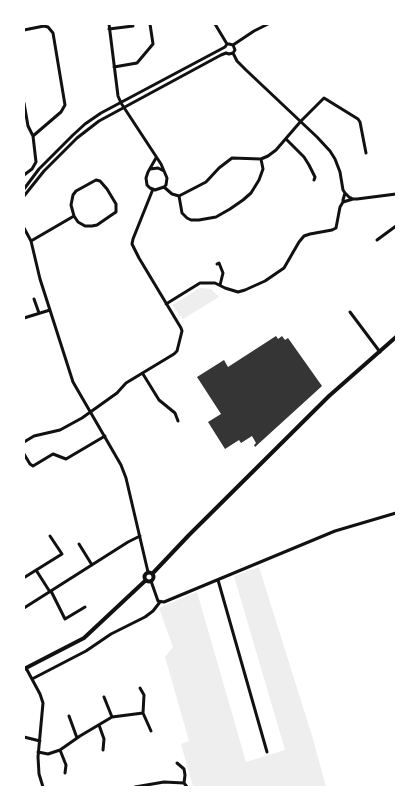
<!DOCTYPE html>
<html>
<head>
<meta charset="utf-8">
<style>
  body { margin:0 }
  #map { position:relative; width:420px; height:811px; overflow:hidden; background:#fff; font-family:"Noto Serif",serif }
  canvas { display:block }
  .frame { position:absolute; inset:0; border:25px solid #fff; pointer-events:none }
</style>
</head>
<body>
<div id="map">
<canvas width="420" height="811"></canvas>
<div class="frame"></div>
</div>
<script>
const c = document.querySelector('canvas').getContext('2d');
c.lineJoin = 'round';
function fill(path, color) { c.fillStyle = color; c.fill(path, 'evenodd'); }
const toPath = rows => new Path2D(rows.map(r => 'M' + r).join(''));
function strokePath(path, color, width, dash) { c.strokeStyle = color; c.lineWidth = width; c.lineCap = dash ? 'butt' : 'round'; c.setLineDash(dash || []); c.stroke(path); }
fill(toPath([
  [200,288,211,289,219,297,183,319,172,305],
  [259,567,313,739,326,787,193,787,181,744,189,741,165,657,173,647,159,608,197,592,246,762,285,750,234,576]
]), '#eee');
fill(toPath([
  [276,336,278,339,282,336,285,340,288,338,322,386,255,447,254,445,256,443,252,436,241,443,239,440,225,449,208,422,221,414,197,377,224,360,228,367]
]), '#353535');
strokePath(toPath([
  [109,24,118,96,121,103,161,164,167,178,166,185,164,187,155,190,150,188,147,185,146,178,148,172,156,158],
  [215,24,227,44],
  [109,29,133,26],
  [24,30,44,26,48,27,53,33,65,105,61,112,33,136],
  [233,45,254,31,268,24],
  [233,53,237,61,246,70,317,137,330,151,335,159,340,172,343,190,345,193,349,197,353,199,357,199,396,194],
  [114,67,137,63,153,44,150,24],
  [24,103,28,126,33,136,36,162,32,169,24,175],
  [286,139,304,157,309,165,315,177,314,180],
  [150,169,158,168,164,171],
  [164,187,172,194,179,196,206,182,219,168,232,158,261,159,268,156,276,150,301,121,324,98,358,119,360,122,366,153],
  [24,189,39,169,73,135,85,124,101,113,225,47,227,44,229,44,233,45,235,50,233,53],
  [345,193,343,200,343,202,353,199],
  [24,196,44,171,77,138,99,121,221,55,226,53,229,54,233,53],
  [179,196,182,213,187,218,191,220,199,220,216,217,230,209,243,200,251,193,259,180,263,169,261,159],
  [24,228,31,241,40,279,73,382,121,465,126,478,148,572],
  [377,240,396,226],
  [31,241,74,216,78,222,85,226,92,226,97,225,113,214,116,212,116,204,107,189,100,181,96,180,76,191,73,195,71,205,74,216],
  [217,264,219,263,223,273,220,285],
  [34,299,39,313],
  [166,304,200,283,215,283,225,288,238,292,245,290,265,281,284,268,299,242,304,236,310,234,332,230,336,228,340,207,343,202],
  [350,312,380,352],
  [24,318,50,310],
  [143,374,159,400,175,413,178,421],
  [24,442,34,436,60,430,82,418,117,393,126,383,174,354,177,351,182,331,181,328,139,258,132,244,133,239,153,189],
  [24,454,30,464,33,466,53,454,66,459,105,436],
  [79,544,92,565],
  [36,570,50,592],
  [25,577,62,554,50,536],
  [218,580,267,752],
  [151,581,158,601,164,602,335,531,396,513],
  [51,591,65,619,85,607],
  [24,608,128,542,140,536],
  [26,668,40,694,43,703,38,757,39,774,43,787],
  [32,679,86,651,111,634,145,617,153,611,160,602],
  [140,688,144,695,143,713,151,731],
  [104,697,112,717],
  [69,716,77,738],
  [99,725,104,739,103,750],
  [24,737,40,741],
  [60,750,66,765,65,773],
  [38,752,48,754,60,750,80,736,112,717,143,713],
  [177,763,184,769,185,775,184,783],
  [135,787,164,782,184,783,187,787]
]), '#111', 3);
strokePath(toPath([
  '144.5 577a4.5 4.5 0 1 1 9 0a4.5 4.5 0 1 1-9 0Z',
  [153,573,189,535,329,396,396,337],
  [24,669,84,638,146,580]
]), '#111', 4);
</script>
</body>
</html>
